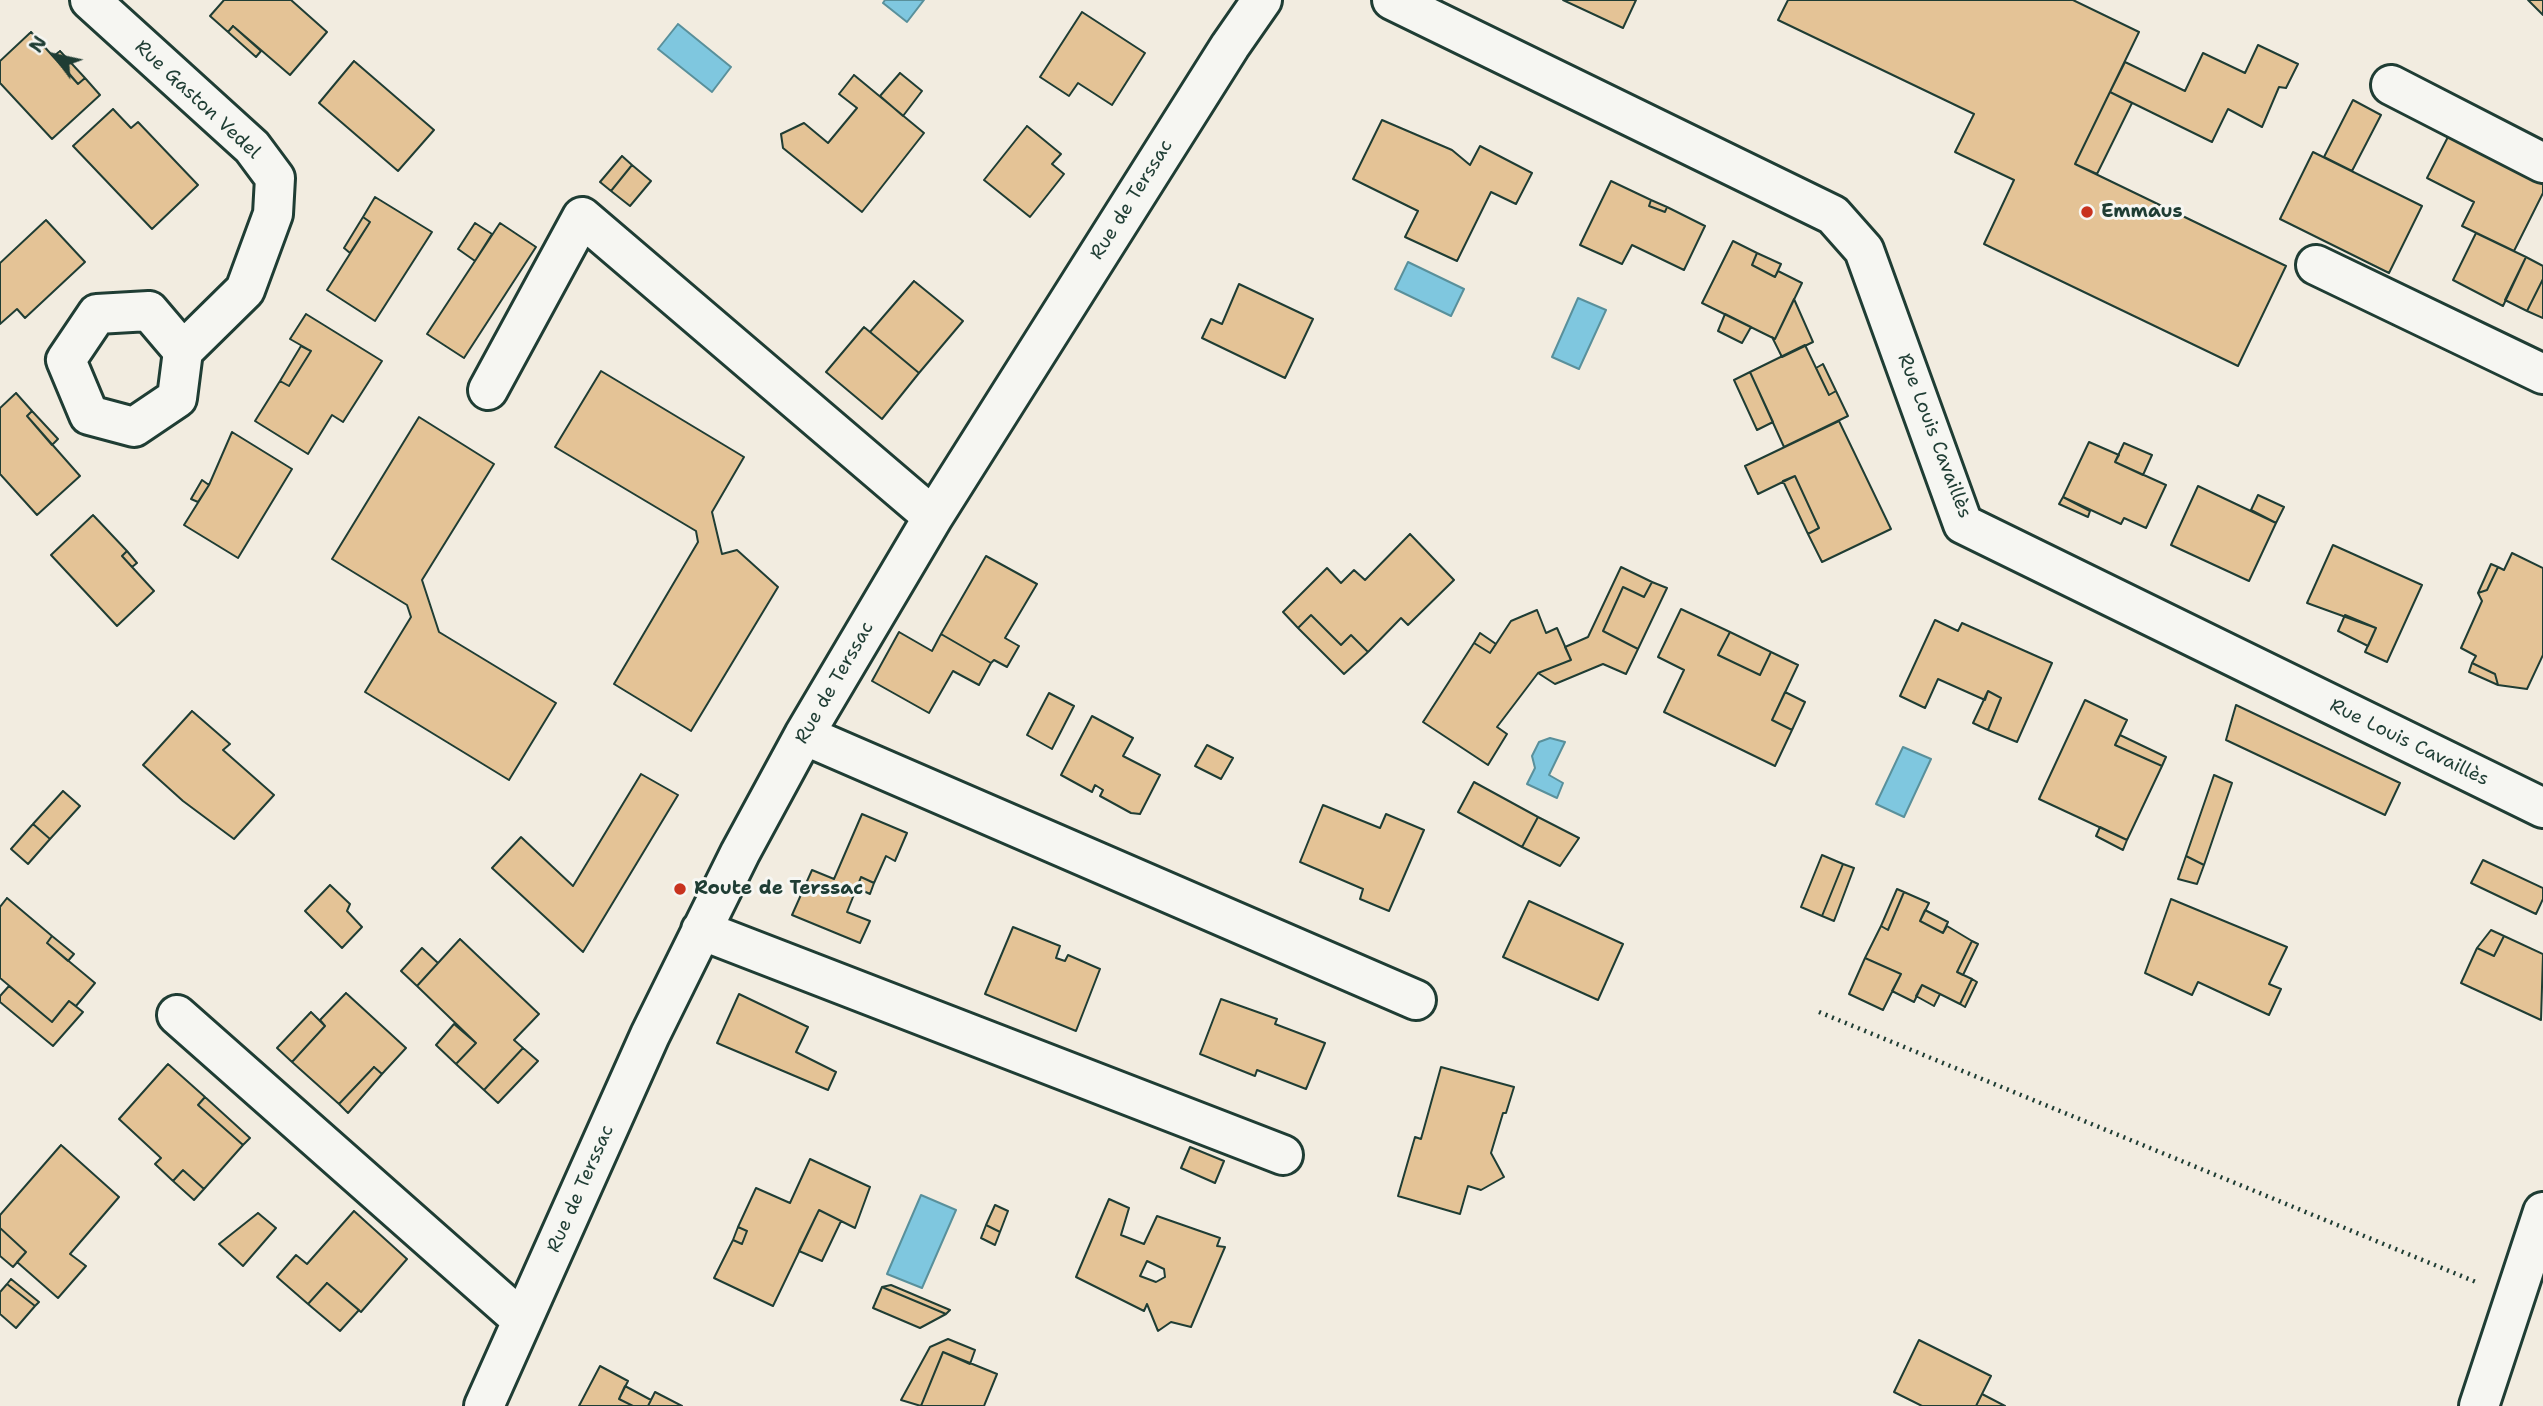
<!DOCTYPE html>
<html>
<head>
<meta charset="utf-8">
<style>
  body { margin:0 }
  #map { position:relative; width:2543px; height:1406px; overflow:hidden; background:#f2ece0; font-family:"Shantell Sans",sans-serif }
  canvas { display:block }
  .north { position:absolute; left:21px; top:21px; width:70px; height:70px; -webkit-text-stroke:5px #f6f6f2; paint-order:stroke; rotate:303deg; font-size:19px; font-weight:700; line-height:28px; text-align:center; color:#1f3d34 }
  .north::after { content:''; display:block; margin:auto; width:24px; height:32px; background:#1f3d34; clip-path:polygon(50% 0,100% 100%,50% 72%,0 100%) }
</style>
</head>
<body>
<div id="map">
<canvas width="2543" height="1406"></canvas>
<div class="north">N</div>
</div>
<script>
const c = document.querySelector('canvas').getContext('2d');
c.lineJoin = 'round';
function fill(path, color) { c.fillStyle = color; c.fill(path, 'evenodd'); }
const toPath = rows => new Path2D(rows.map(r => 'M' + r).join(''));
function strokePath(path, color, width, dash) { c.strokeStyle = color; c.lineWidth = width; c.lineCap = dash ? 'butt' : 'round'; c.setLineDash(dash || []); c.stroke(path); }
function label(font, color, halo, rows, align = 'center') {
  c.font = font + ' "Shantell Sans",sans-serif'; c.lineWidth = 6; c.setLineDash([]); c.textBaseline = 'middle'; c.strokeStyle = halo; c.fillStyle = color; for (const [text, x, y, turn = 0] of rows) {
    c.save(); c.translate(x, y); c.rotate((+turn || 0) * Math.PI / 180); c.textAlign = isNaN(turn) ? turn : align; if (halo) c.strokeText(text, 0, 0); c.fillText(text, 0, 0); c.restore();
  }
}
const water = toPath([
  [885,0,924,0,907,22,883,3,885,0],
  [678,24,731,67,712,92,658,49,678,24],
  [1408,262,1464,289,1451,316,1395,289,1408,262],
  [1578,298,1606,310,1579,369,1552,357,1578,298],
  [1550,738,1565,742,1549,775,1563,783,1557,798,1527,784,1535,768,1532,756,1539,742,1550,738],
  [1903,747,1931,759,1904,817,1876,804,1903,747],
  [921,1195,956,1210,922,1288,887,1274,921,1195]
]);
fill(water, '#7fc7df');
strokePath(water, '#59909b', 2);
const building = toPath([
  [224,0,291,0,327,32,290,75,233,26,228,32,210,16,224,0],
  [1563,0,1636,0,1623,28,1563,0],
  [1788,0,2073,0,2139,32,2075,164,2286,266,2238,366,1984,244,2014,180,1955,152,1974,114,1778,20,1788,0],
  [2528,0,2543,0,2543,15,2528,0],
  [1082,12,1145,53,1112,105,1078,83,1069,96,1040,77,1082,12],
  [233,26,261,51,256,57,228,32,233,26],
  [31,32,78,84,85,78,100,95,52,139,0,83,0,61,31,32],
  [2258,45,2298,64,2286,88,2279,87,2262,127,2228,109,2212,142,2110,92,2125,62,2185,91,2203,53,2245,73,2258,45],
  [60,51,85,78,78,84,54,56,60,51],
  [354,61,434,130,398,171,319,103,354,61],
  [900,73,922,91,903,116,880,96,900,73],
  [854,75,924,133,862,212,783,148,781,134,804,123,828,143,857,108,839,94,854,75],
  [2110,92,2132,103,2097,174,2075,164,2110,92],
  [2353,100,2381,115,2352,171,2324,157,2353,100],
  [113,109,131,128,138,122,198,185,152,229,73,146,113,109],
  [1382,120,1452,150,1470,165,1480,146,1532,173,1516,204,1491,192,1457,261,1405,237,1418,211,1353,179,1382,120],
  [1027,126,1061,154,1052,164,1064,174,1030,217,984,180,1027,126],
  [2452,129,2543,175,2543,193,2514,251,2462,226,2474,202,2427,178,2452,129],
  [2313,152,2422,206,2389,273,2280,219,2313,152],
  [622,156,632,165,611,191,600,182,622,156],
  [632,165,651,181,630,206,611,191,632,165],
  [1611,181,1651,200,1649,206,1665,212,1667,207,1705,226,1684,270,1632,245,1622,264,1580,245,1611,181],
  [375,197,432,232,375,321,327,290,370,222,363,217,375,197],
  [1651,200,1667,207,1665,212,1649,206,1651,200],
  [363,217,370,222,350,253,344,248,363,217],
  [46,220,85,262,25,318,17,309,0,324,0,263,46,220],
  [475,223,492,234,475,261,458,249,475,223],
  [500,223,536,247,464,358,427,334,500,223],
  [2476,233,2526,257,2503,306,2453,280,2476,233],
  [1733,241,1757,253,1752,265,1775,277,1778,271,1802,283,1775,339,1702,303,1733,241],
  [1757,253,1781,264,1775,277,1752,265,1757,253],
  [2526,257,2543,266,2543,279,2527,311,2505,300,2526,257],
  [2543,279,2543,318,2527,311,2543,279],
  [914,281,963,321,919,373,870,332,914,281],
  [1239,284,1313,319,1285,378,1202,338,1211,319,1222,324,1239,284],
  [1794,299,1813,342,1782,357,1772,337,1775,339,1794,299],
  [306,314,382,361,343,422,332,415,308,454,255,421,280,381,289,386,311,351,290,339,306,314],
  [1725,314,1751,327,1742,343,1718,331,1725,314],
  [864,327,919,373,882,419,826,372,864,327],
  [1805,345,1829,395,1836,391,1848,416,1784,447,1750,372,1805,345],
  [301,346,311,351,289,386,280,381,301,346],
  [1823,364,1836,391,1829,395,1816,368,1823,364],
  [601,371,744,457,712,512,722,554,737,550,778,587,691,731,614,684,698,542,696,531,555,447,601,371],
  [1750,372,1773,422,1757,430,1734,380,1750,372],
  [16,393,32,411,27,416,80,476,37,515,0,474,0,408,16,393],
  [32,411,58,439,52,445,27,416,32,411],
  [419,417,494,464,422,580,439,632,556,703,509,780,365,692,411,617,407,605,332,559,419,417],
  [1839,421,1891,529,1822,562,1808,534,1819,528,1795,476,1758,494,1745,466,1839,421],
  [232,432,292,469,238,558,184,525,209,485,232,432],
  [2089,442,2119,455,2115,462,2166,485,2146,528,2124,518,2121,524,2063,497,2089,442],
  [2124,443,2152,455,2143,475,2115,462,2124,443],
  [1795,476,1819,528,1808,534,1783,481,1795,476],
  [202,480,209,485,198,502,191,499,202,480],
  [2198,486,2276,523,2249,581,2171,545,2198,486],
  [2258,495,2284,507,2276,523,2251,510,2258,495],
  [2063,497,2090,511,2088,517,2059,504,2063,497],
  [93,515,127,551,122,556,154,591,117,626,51,555,93,515],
  [1410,534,1454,580,1408,625,1401,618,1368,652,1351,635,1341,645,1311,615,1298,628,1283,612,1327,568,1341,583,1354,570,1365,580,1410,534],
  [2333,545,2422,585,2387,662,2365,652,2376,628,2307,603,2333,545],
  [127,551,137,563,132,567,122,556,127,551],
  [2512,553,2543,568,2543,655,2527,689,2498,685,2495,674,2472,663,2476,656,2461,648,2482,601,2478,593,2487,590,2498,567,2504,570,2512,553],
  [986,556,1037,584,1005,638,1019,646,1007,667,994,660,991,663,941,634,986,556],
  [2491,564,2498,567,2487,590,2478,593,2491,564],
  [1621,567,1652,582,1644,597,1623,587,1603,631,1638,649,1626,674,1603,664,1555,684,1538,673,1571,660,1565,647,1588,637,1621,567],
  [1652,582,1667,588,1638,649,1603,631,1623,587,1644,597,1652,582],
  [1681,609,1730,632,1718,655,1760,675,1771,652,1798,665,1772,720,1792,730,1775,766,1664,712,1684,670,1658,657,1681,609],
  [1537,610,1546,633,1557,628,1571,660,1538,673,1497,727,1507,734,1488,765,1423,722,1474,643,1490,653,1511,621,1537,610],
  [1311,615,1341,645,1351,635,1368,652,1344,674,1298,628,1311,615],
  [2345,615,2376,628,2368,646,2338,631,2345,615],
  [1935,620,1958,631,1962,623,2052,663,2017,742,1988,730,2001,698,1988,691,1985,700,1938,679,1925,708,1900,696,1935,620],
  [899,632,932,651,941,634,991,663,979,685,953,671,929,713,872,681,899,632],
  [1730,632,1771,652,1760,675,1718,655,1730,632],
  [1480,633,1496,644,1490,653,1474,643,1480,633],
  [2472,663,2495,674,2498,685,2469,672,2472,663],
  [1988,691,2001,698,1988,730,1973,723,1988,691],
  [1785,692,1805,702,1792,730,1772,720,1785,692],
  [1049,693,1074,706,1052,749,1027,735,1049,693],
  [2085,700,2127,720,2115,745,2162,766,2127,840,2039,799,2085,700],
  [2236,705,2400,783,2385,815,2226,740,2236,705],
  [192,711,230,744,223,750,274,795,234,839,183,801,143,765,192,711],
  [1092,716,1133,738,1123,756,1160,775,1140,814,1131,813,1100,796,1103,790,1095,785,1092,792,1061,775,1092,716],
  [2120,735,2166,757,2162,766,2115,745,2120,735],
  [1207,745,1233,758,1221,779,1195,766,1207,745],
  [641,774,678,795,583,952,492,868,521,837,573,886,641,774],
  [2214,775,2232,783,2204,865,2186,856,2214,775],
  [1474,782,1538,817,1522,847,1458,812,1474,782],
  [63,791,80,806,50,839,33,824,63,791],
  [1323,805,1380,828,1386,814,1424,830,1389,911,1360,899,1363,889,1300,862,1323,805],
  [862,814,907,833,895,861,886,856,874,883,861,877,847,912,870,921,860,943,792,915,812,870,834,879,862,814],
  [1538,817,1579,838,1560,866,1522,847,1538,817],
  [33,824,50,839,28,864,11,849,33,824],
  [2100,827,2127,840,2123,850,2096,836,2100,827],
  [1822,855,1843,864,1822,916,1801,907,1822,855],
  [2186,856,2204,865,2197,884,2178,879,2186,856],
  [2483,860,2543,888,2543,899,2536,914,2471,883,2483,860],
  [1843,864,1854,868,1834,921,1822,916,1843,864],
  [861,877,874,883,870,894,857,888,861,877],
  [330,885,350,904,347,911,362,927,342,948,305,911,330,885],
  [1897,889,1904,892,1888,930,1881,926,1897,889],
  [1904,892,1929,903,1920,921,1943,933,1947,926,1972,941,1957,972,1972,979,1960,1004,1922,985,1914,1002,1892,991,1901,974,1865,958,1881,926,1888,930,1904,892],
  [7,898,52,936,47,943,95,983,76,1006,69,1001,52,1022,0,978,0,907,7,898],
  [2171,899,2287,947,2269,984,2281,989,2269,1015,2198,982,2192,995,2145,973,2171,899],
  [1529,901,1623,944,1598,1000,1503,957,1529,901],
  [1925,910,1948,922,1943,933,1920,921,1925,910],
  [1013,927,1060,946,1056,958,1065,961,1068,955,1100,969,1076,1031,985,994,1013,927],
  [2491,930,2504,936,2494,956,2477,948,2491,930],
  [52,936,74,954,68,961,47,943,52,936],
  [2504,936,2543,954,2541,1020,2461,983,2477,948,2494,956,2504,936],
  [460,939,539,1014,514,1040,523,1048,484,1090,456,1064,476,1043,417,986,460,939],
  [1972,941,1978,944,1963,975,1957,972,1972,941],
  [422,948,438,963,417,986,401,971,422,948],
  [1865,958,1901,974,1883,1010,1849,994,1865,958],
  [1972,979,1977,982,1965,1007,1960,1004,1972,979],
  [1922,985,1940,994,1934,1006,1916,996,1922,985],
  [9,986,52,1022,69,1001,83,1012,53,1046,0,1002,0,996,9,986],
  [346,993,406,1048,382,1074,374,1067,339,1104,292,1062,325,1026,320,1020,346,993],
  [739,994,808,1027,796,1052,836,1072,828,1090,717,1043,739,994],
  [1221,999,1277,1019,1275,1024,1325,1043,1306,1089,1257,1070,1255,1076,1200,1054,1221,999],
  [311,1012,325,1026,292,1062,277,1048,311,1012],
  [454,1024,476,1043,456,1064,436,1045,454,1024],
  [523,1048,538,1061,498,1103,484,1090,523,1048],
  [168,1064,205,1097,198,1105,243,1145,204,1189,183,1170,173,1181,155,1164,161,1158,119,1119,168,1064],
  [374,1067,382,1074,348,1113,339,1104,374,1067],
  [1441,1067,1514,1087,1506,1113,1503,1113,1491,1153,1504,1177,1481,1190,1468,1186,1460,1214,1398,1196,1415,1137,1421,1139,1441,1067],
  [205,1097,250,1138,243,1145,198,1105,205,1097],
  [61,1145,119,1197,70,1254,86,1266,58,1298,17,1262,26,1252,0,1228,0,1215,61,1145],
  [1190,1147,1224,1161,1215,1183,1181,1168,1190,1147],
  [810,1159,870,1187,855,1228,819,1210,773,1306,714,1278,733,1240,742,1244,747,1231,738,1227,756,1188,790,1203,810,1159],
  [183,1170,204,1189,194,1200,173,1181,183,1170],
  [1109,1199,1129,1208,1121,1235,1144,1244,1157,1216,1220,1238,1217,1246,1225,1247,1191,1327,1171,1322,1158,1331,1147,1304,1144,1311,1076,1277,1109,1199],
  [995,1205,1008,1211,1000,1232,986,1225,995,1205],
  [819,1210,841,1221,822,1261,799,1251,819,1210],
  [354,1211,407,1259,361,1312,327,1283,308,1304,277,1277,296,1255,307,1264,354,1211],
  [258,1213,276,1228,243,1266,219,1244,258,1213],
  [986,1225,1000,1232,995,1245,981,1238,986,1225],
  [738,1227,747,1231,742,1244,733,1240,738,1227],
  [0,1228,26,1252,13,1267,0,1256,0,1228],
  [1147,1261,1164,1269,1165,1277,1156,1282,1140,1276,1147,1261],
  [11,1279,39,1302,35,1306,7,1284,11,1279],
  [327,1283,359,1310,340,1331,308,1304,327,1283],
  [7,1284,35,1306,16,1328,0,1314,0,1292,7,1284],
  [891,1285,950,1310,946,1314,882,1287,891,1285],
  [882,1287,946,1314,920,1328,873,1308,882,1287],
  [948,1339,975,1350,970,1364,943,1352,921,1406,901,1400,930,1347,948,1339],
  [1919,1340,1991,1376,1976,1406,1922,1406,1894,1392,1919,1340],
  [943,1352,997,1374,984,1406,921,1406,943,1352],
  [600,1366,628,1381,619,1399,633,1406,579,1406,600,1366],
  [625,1386,651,1400,648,1406,633,1406,619,1399,625,1386],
  [655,1392,682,1406,648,1406,655,1392],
  [1982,1394,2005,1406,1976,1406,1982,1394]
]);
fill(building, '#e4c396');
strokePath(building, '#1f3d34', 2);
const minor = toPath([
  [90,0,252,147,275,178,273,214,245,290,183,351],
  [1392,0,1833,215,1864,250,1963,524,2543,808],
  [2391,85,2543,163],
  [2316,265,2543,374],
  [149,311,183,351,177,398,134,427,89,415,66,360,97,314,149,311],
  [488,390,582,217,933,517],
  [804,735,1416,1000],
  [701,930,1283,1155],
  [177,1015,522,1320],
  [484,1406,650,1035,740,853,804,735,933,517,1230,46,1262,0],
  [2479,1406,2543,1212]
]);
strokePath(minor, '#1f3d34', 44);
strokePath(toPath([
  [1819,1012,2476,1282]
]), '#1f3d34', 4.5, [2, 5]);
strokePath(minor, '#f6f6f2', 38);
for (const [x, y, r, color] of [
  [2087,212,7,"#c8321e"],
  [680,889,7,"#c8321e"]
]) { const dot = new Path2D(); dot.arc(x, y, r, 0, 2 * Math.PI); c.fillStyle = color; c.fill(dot); strokePath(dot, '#f6f6f2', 2.5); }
label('19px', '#1f3d34', '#f6f6f2', [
  ["Rue Gaston Vedel",197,100,43],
  ["Rue de Terssac",1132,200,-58],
  ["Rue Louis Cavaillès",1934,436,69],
  ["Rue de Terssac",835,683,-60],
  ["Rue Louis Cavaillès",2409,743,26],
  ["Rue de Terssac",581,1189,-66]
]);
label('bold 19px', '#1f3d34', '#f6f6f2', [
  ["Emmaus",2101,212],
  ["Route de Terssac",694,889]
], 'left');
</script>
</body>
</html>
